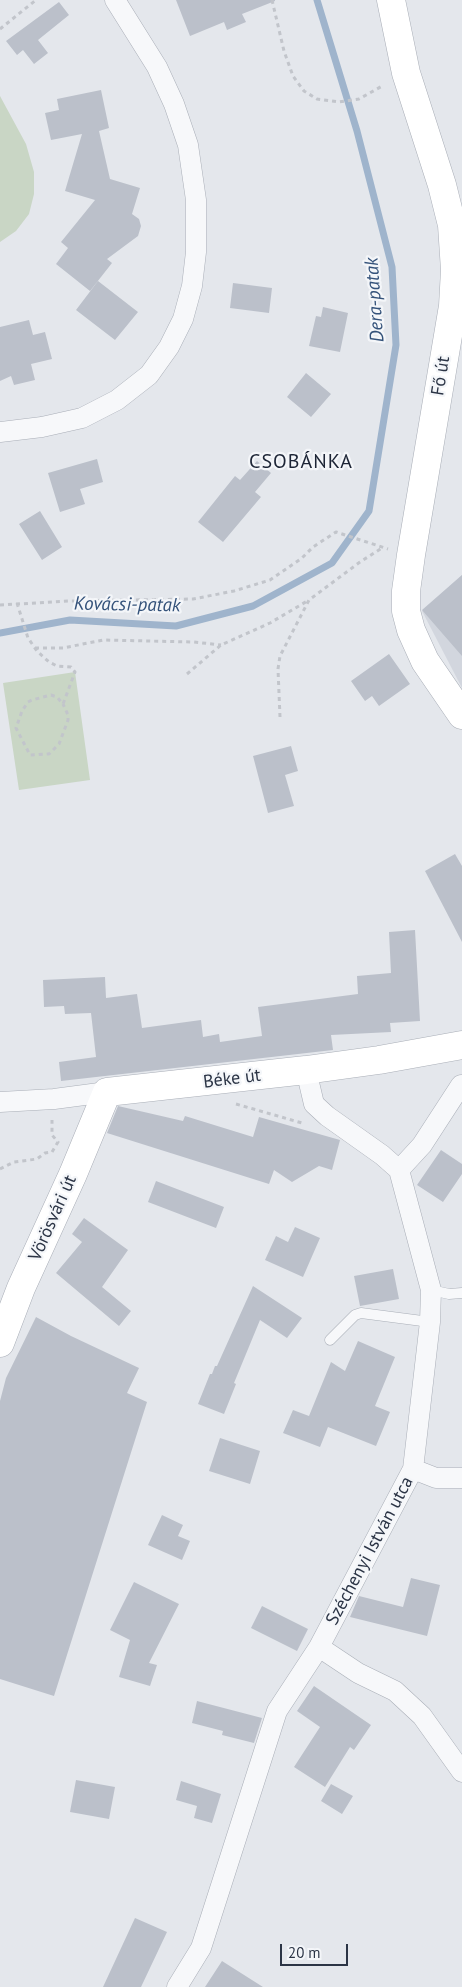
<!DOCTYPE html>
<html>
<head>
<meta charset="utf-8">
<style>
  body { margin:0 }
  #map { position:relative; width:462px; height:1987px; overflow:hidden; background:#e4e7ec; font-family:"PT Sans",sans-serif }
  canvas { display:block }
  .scale { position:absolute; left:280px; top:1944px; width:68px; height:22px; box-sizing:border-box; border:2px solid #2b3445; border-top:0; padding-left:6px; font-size:15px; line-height:18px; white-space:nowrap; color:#2b3445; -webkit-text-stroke:4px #f4f6f9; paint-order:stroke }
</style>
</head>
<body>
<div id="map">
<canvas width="462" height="1987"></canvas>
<div class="scale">20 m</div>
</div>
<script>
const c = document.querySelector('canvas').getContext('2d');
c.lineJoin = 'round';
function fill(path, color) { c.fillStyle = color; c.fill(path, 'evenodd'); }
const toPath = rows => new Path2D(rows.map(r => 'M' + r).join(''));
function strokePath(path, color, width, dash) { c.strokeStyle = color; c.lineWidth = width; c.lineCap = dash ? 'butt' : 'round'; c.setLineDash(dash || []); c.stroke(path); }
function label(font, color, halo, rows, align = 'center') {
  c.font = font + ' "PT Sans",sans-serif'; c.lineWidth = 4.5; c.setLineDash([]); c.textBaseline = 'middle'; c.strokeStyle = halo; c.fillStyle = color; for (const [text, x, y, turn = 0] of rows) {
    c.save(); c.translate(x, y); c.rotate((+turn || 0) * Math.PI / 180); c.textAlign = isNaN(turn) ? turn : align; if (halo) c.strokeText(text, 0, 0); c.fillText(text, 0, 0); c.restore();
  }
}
fill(toPath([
  [462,575,462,688,422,611]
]), '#d2d6de');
fill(toPath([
  [0,96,26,144,34,172,34,194,29,214,16,231,0,242],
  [75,672,90,780,19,790,3,683]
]), '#c9d6c5');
strokePath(toPath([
  [0,633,70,620,176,626,253,606,332,563,369,511,396,345,392,267,357,131,317,0]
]), '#9fb4cc', 7);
fill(toPath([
  [176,0,275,0,275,1,242,14,246,22,227,30,224,22,190,36],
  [59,2,69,15,38,40,48,53,34,64,23,50,17,55,6,41],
  [101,90,109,128,99,131,110,179,140,188,132,214,139,219,141,226,138,236,107,259,112,263,90,291,56,264,68,248,61,242,95,200,65,191,82,134,51,140,45,113,59,110,57,99],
  [98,281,138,312,115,340,76,310],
  [233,283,272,288,269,313,230,308],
  [323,307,348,313,340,352,309,346,316,316,321,317],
  [29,320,33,335,45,332,52,359,31,364,35,380,14,385,11,376,0,381,0,327],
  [306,373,331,394,311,417,287,397],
  [97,459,103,482,80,489,85,504,60,512,48,473],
  [257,461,271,473,255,492,261,497,223,542,198,522,235,476,240,480],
  [40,511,62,547,42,560,19,524],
  [462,575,462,656,422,610],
  [389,654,410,684,379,706,372,696,365,701,351,681],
  [291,746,298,771,285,775,294,806,268,813,253,756],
  [455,854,462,866,462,942,425,871],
  [415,930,420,1021,390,1023,391,1032,331,1035,333,1050,61,1081,59,1062,96,1057,91,1013,65,1014,64,1006,44,1007,43,980,105,977,106,998,137,994,142,1028,201,1020,203,1037,219,1034,220,1042,262,1036,258,1007,358,994,357,976,391,973,389,932],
  [118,1106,183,1121,185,1116,253,1137,259,1117,340,1140,332,1170,319,1166,292,1182,274,1170,269,1184,107,1133],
  [441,1150,462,1164,462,1174,443,1202,417,1185],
  [156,1181,224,1207,216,1228,148,1202],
  [84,1218,128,1250,102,1287,131,1311,119,1326,56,1273,82,1242,72,1234],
  [295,1227,320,1238,303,1277,265,1260,276,1236,288,1242],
  [393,1269,399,1299,360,1306,354,1276],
  [253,1286,302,1318,287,1338,260,1320,234,1383,236,1384,224,1414,198,1404,210,1374,212,1374,215,1366,217,1366],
  [36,1317,71,1336,139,1368,127,1393,147,1402,54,1696,0,1679,0,1401,6,1378],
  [358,1341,395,1357,375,1406,390,1412,376,1446,328,1427,320,1447,283,1433,293,1410,309,1416,331,1362,345,1371],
  [220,1438,260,1451,250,1484,209,1471],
  [162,1515,183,1525,178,1536,190,1541,182,1560,148,1545],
  [411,1578,440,1585,427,1636,350,1617,359,1596,403,1607],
  [134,1582,179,1604,149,1663,157,1665,150,1686,119,1677,130,1640,110,1630],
  [262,1606,308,1629,297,1651,251,1628],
  [314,1686,371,1725,354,1750,350,1747,325,1787,294,1767,320,1727,297,1711],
  [197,1701,262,1718,254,1743,222,1735,223,1731,192,1723],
  [76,1780,115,1787,109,1819,70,1812],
  [181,1781,221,1794,212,1823,194,1818,197,1806,176,1800],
  [331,1784,353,1796,342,1814,321,1801],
  [135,1918,167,1932,141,1987,103,1987],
  [222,1961,263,1987,205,1987]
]), '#bbc0ca');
const service = toPath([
  [431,1290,449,1294,462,1293],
  [330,1340,355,1315,361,1313,430,1322]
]);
const minor = toPath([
  [0,432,42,427,82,418,117,400,149,375,169,347,183,319,192,286,196,252,196,200,188,145,174,104,157,67,115,0],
  [0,1102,54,1099,107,1092],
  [399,1170,422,1145,461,1085],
  [413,1469,436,1478,462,1478],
  [319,1647,358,1673,395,1691,422,1716,462,1772],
  [177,1987,201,1948,277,1711,319,1647,413,1469,430,1322,431,1290,399,1170,382,1155,327,1116,314,1104,306,1070]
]);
const secondary = toPath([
  [391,0,406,73,442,185,452,225,455,270,453,306,411,555,406,591,406,611,411,630,425,661,462,715],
  [0,1343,21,1288,73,1174,107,1092,306,1070,379,1060,462,1045]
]);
strokePath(service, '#a9aeb7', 11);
strokePath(minor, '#a9aeb7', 21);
strokePath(secondary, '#a9aeb7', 29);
strokePath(toPath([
  [272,0,284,51,293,76,304,91,317,99,339,102,359,99,384,85],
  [0,29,36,0],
  [17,603,28,638,37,651,49,662,57,666,71,667,75,672,63,704,57,697,51,695,32,700,28,702,22,711,16,728,30,755,49,754,59,744,68,720,68,715,63,704],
  [0,605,70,601,193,599,234,591,270,580,302,558,313,547,336,532,388,549],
  [35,648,63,648,103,640,194,642,221,645],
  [187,674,221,645,270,623,309,600],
  [280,717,278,669,280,656,309,600,360,562,382,548],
  [236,1104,302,1123],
  [0,1169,14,1162,37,1159,45,1153,52,1152,58,1142,52,1135,52,1120]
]), '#c2c5cb', 3, [4, 4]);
strokePath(service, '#f7f8fa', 10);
strokePath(minor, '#f7f8fa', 20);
strokePath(secondary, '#fff', 28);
label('18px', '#2b3445', '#f4f6f9', [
  ["Fő út",441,376,-81],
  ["Béke út",232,1079,-7],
  ["Vörösvári út",53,1218,-66],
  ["Széchenyi István utca",370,1551,-62]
]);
label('italic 19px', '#34527a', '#f4f6f9', [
  ["Dera-patak",375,300,-94],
  ["Kovácsi-patak",127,605,1]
]);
c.letterSpacing = '1px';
label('20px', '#1d2536', '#f4f6f9', [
  ["CSOBÁNKA",301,462]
]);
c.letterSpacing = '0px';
</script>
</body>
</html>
